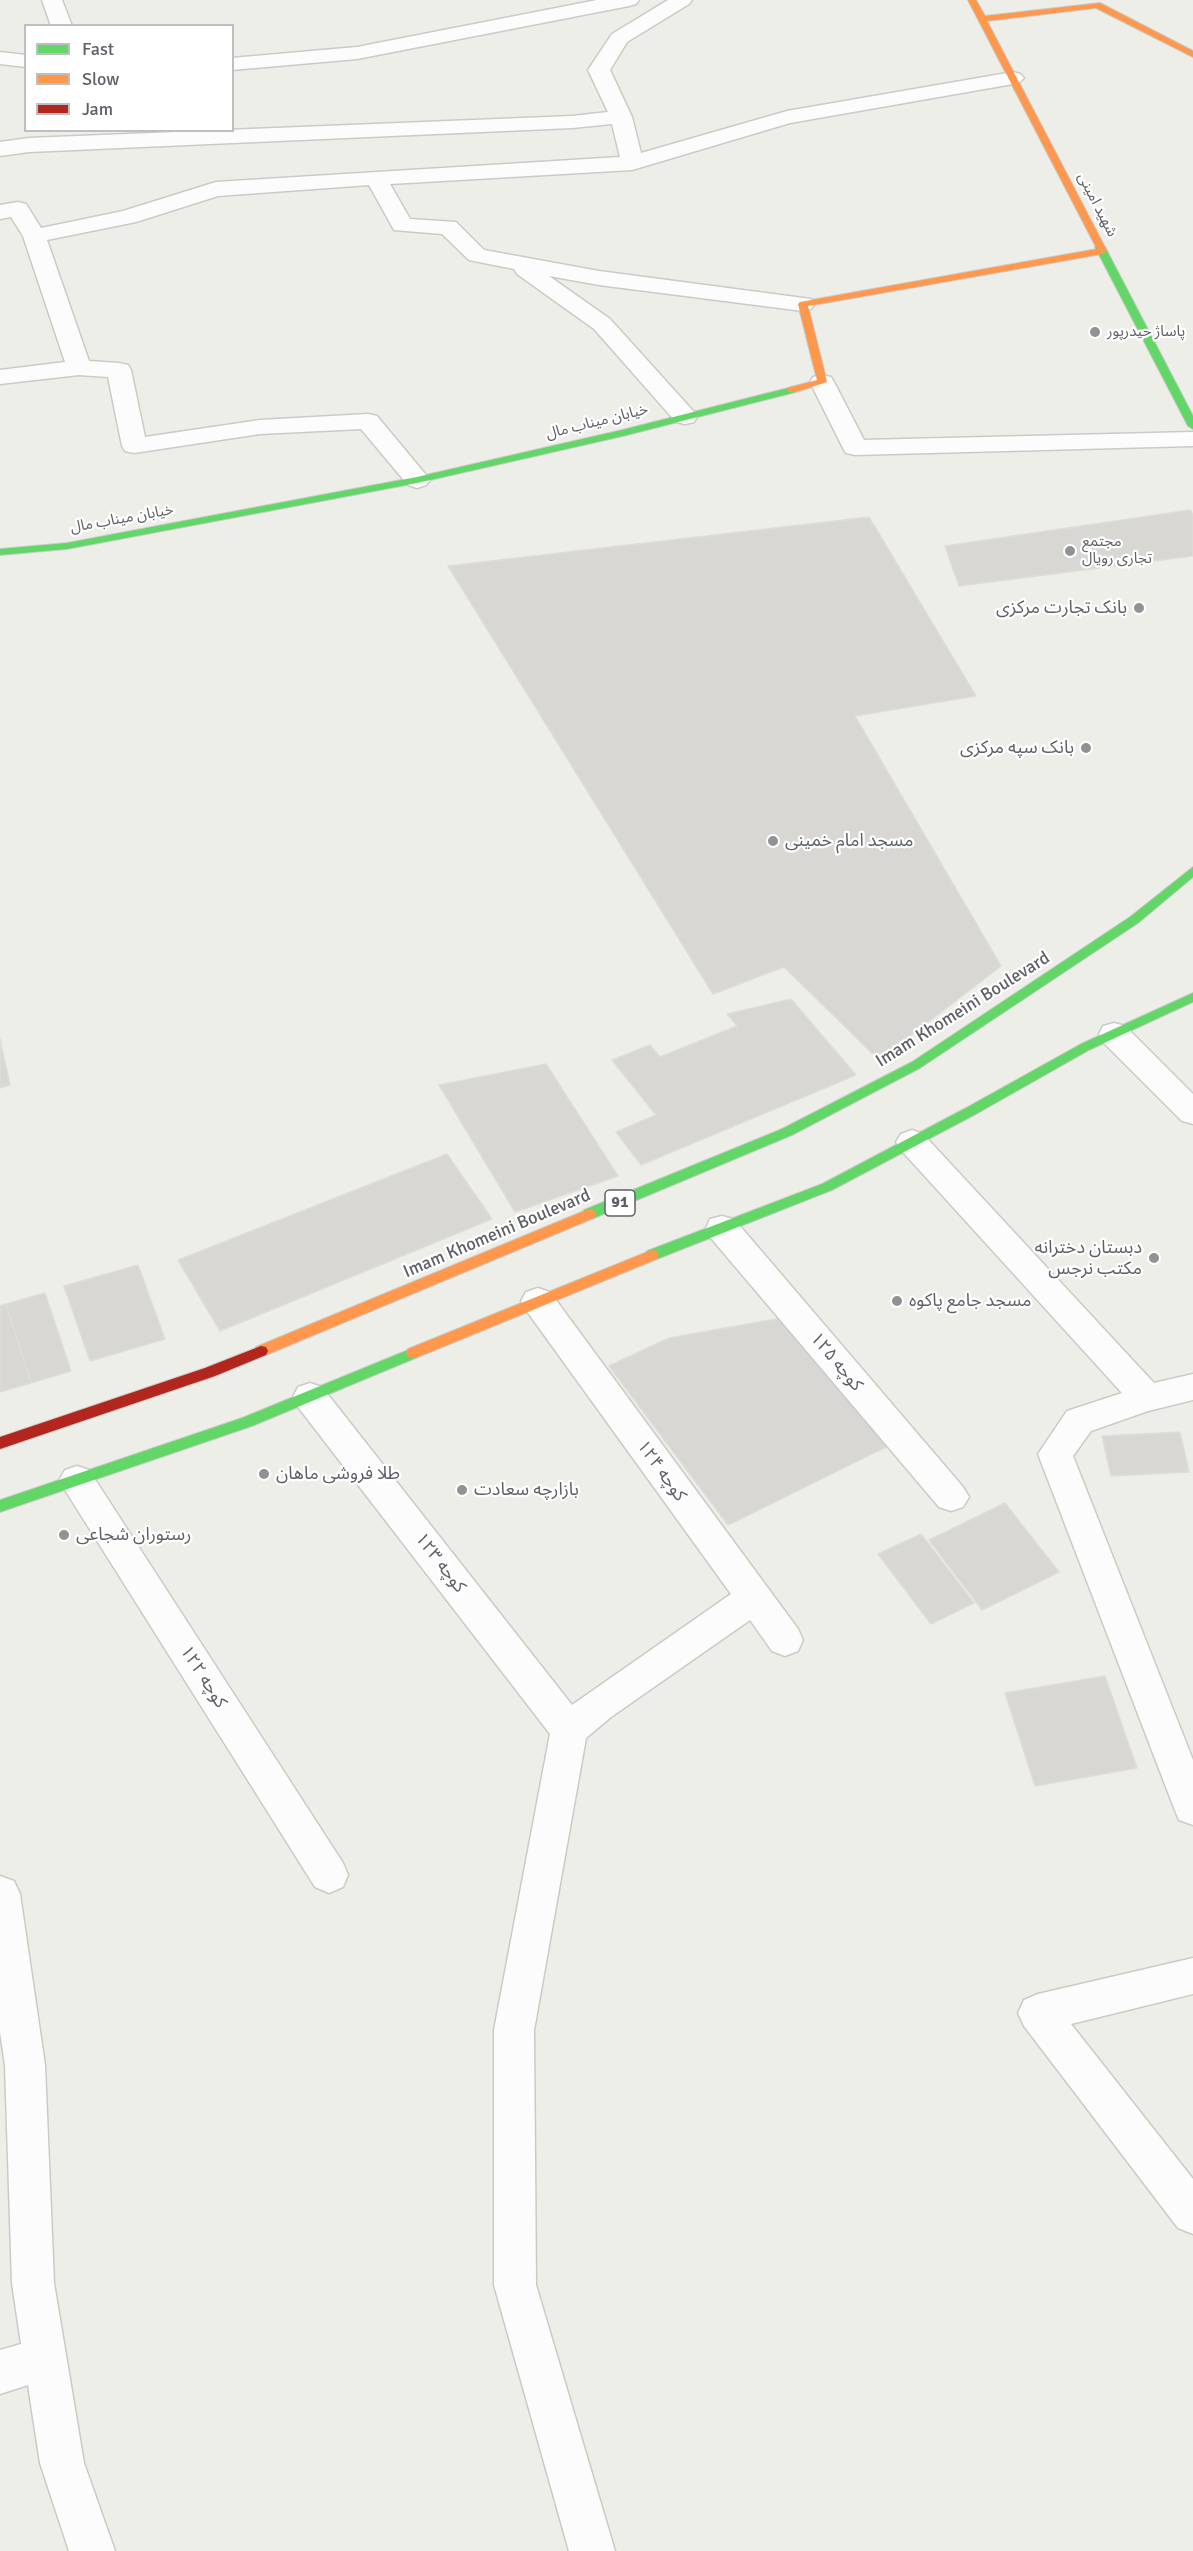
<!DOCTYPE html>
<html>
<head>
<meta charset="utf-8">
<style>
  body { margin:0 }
  #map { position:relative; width:1193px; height:2551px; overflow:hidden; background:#eeeee9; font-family:Signika,sans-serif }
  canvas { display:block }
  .legend { position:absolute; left:24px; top:24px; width:210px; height:108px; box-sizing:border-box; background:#fff; border:2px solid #bebfc2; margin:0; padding:8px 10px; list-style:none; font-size:18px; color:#5d6067 }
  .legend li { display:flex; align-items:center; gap:12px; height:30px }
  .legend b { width:30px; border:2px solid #bebfc2 }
</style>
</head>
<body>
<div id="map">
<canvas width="1193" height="2551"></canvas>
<ul class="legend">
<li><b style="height:8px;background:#63d668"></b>Fast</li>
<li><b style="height:8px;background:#ff974d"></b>Slow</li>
<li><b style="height:8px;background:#b3261e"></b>Jam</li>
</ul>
</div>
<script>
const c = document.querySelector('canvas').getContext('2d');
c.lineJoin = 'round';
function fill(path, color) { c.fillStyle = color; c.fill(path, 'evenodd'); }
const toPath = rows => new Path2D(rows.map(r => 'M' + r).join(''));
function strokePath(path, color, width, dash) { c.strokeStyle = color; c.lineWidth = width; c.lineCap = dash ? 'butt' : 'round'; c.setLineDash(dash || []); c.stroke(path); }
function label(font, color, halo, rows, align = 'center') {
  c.font = font + ' Signika,"Noto Sans Arabic",sans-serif'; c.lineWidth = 4.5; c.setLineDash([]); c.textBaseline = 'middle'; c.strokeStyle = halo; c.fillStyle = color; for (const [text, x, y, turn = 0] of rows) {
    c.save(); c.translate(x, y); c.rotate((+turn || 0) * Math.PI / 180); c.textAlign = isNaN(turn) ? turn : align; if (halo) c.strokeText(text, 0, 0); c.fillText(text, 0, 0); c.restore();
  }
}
const building = toPath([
  [1190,510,1193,515,1193,556,959,586,945,546,1190,510],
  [869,517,976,696,855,716,1001,966,879,1060,784,967,713,994,448,566,869,517],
  [791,999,856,1075,641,1165,616,1132,656,1115,612,1060,650,1045,660,1057,737,1026,727,1014,791,999],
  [0,1039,10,1085,0,1088,0,1039],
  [546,1064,618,1176,515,1212,439,1085,546,1064],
  [447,1154,492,1219,220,1331,178,1260,447,1154],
  [138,1265,165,1339,90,1361,64,1286,138,1265],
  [45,1293,71,1371,31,1383,6,1304,45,1293],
  [6,1304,31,1383,0,1392,0,1306,6,1304],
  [787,1317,890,1445,728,1525,609,1366,669,1338,787,1317],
  [1180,1432,1189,1472,1111,1476,1102,1436,1180,1432],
  [1005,1503,1059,1572,982,1610,929,1540,1005,1503],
  [921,1534,974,1603,931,1624,878,1554,921,1534],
  [1105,1676,1137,1768,1035,1786,1005,1693,1105,1676]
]);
fill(building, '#d8d7d4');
strokePath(building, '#deddd7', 1.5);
const street = toPath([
  [42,0,62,0,72,26,51,26,42,0],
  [597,0,639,0,636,4,629,6,357,59,232,70,232,58,357,47,597,0],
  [668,0,692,0,689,4,627,42,610,70,632,117,641,153,787,111,1013,72,1020,74,1024,78,1020,82,1013,84,790,123,632,170,390,184,410,219,456,222,484,250,599,271,811,299,815,304,811,309,803,311,599,285,549,276,610,319,694,412,697,417,694,422,685,424,676,422,594,329,517,274,514,269,469,260,442,234,394,230,369,185,218,196,136,222,47,240,89,361,119,363,128,365,131,370,145,437,260,420,368,414,377,416,426,475,430,480,426,485,417,488,408,485,361,429,260,434,134,453,125,451,122,446,108,377,79,375,0,384,0,370,65,362,23,236,11,217,0,219,0,205,18,202,26,204,41,228,123,211,216,182,620,157,612,124,572,128,29,152,0,156,0,142,29,138,572,116,608,112,588,70,612,34,668,0],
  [0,52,26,55,26,67,0,64,0,52],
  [822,375,831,377,834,382,864,440,1193,432,1193,446,855,455,846,453,843,448,810,382,813,377,822,375],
  [1114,1023,1125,1026,1193,1094,1193,1124,1182,1121,1103,1042,1099,1034,1103,1026,1114,1023],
  [912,1130,923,1134,1154,1383,1193,1374,1193,1400,1148,1411,1091,1431,1073,1456,1193,1760,1193,1825,1179,1820,1174,1808,1038,1454,1067,1411,1122,1393,901,1150,896,1142,901,1134,912,1130],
  [722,1216,734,1219,963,1487,969,1497,963,1507,951,1511,939,1507,710,1237,706,1228,710,1219,722,1216],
  [538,1288,550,1292,798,1629,803,1640,798,1651,785,1656,772,1651,750,1620,611,1717,586,1738,534,2030,536,2285,615,2551,569,2551,494,2285,494,2030,550,1734,298,1407,293,1397,298,1387,310,1383,322,1387,572,1705,731,1594,526,1310,521,1301,526,1292,538,1288],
  [77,1466,89,1470,343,1863,348,1875,343,1887,329,1893,315,1887,65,1490,59,1480,65,1470,77,1466],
  [0,1876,14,1881,20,1894,45,2065,54,2283,84,2463,115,2551,69,2551,40,2463,28,2385,0,2394,0,2350,21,2344,12,2283,5,2065,0,2032,0,1876],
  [1193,1958,1193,1994,1071,2024,1193,2179,1193,2234,1178,2228,1024,2026,1018,2013,1024,2000,1038,1994,1193,1958]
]);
const fast = toPath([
  [1100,244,1105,247,1193,416,1193,429,1188,426,1095,247,1100,244],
  [792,387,797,390,796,392,623,436,417,483,67,549,0,555,0,549,67,543,417,477,622,430,792,387],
  [1193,867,1193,877,1138,923,920,1068,792,1135,594,1218,584,1218,582,1214,584,1210,782,1129,912,1062,1130,917,1193,867],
  [1193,993,1193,1002,1089,1050,976,1114,832,1190,657,1259,652,1260,645,1255,647,1251,822,1184,966,1108,1081,1044,1193,993],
  [413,1348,418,1349,420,1353,418,1357,252,1426,0,1512,0,1500,242,1418,413,1348]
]);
const slow = toPath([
  [968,0,976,0,985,16,1100,3,1193,51,1193,57,1096,8,987,21,1107,251,1102,254,808,306,827,382,796,392,788,392,788,388,817,380,798,304,800,302,1097,249,968,0],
  [589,1209,594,1210,596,1214,594,1218,266,1355,256,1355,254,1351,256,1347,589,1209],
  [652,1250,657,1251,659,1255,657,1259,418,1357,413,1358,408,1357,406,1353,408,1349,652,1250]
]);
const jam = toPath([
  [261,1346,266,1347,268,1351,266,1355,215,1376,0,1449,0,1437,205,1368,261,1346]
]);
strokePath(street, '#cacbc9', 3);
strokePath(fast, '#cacbca', 2);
strokePath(slow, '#cacbca', 2);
strokePath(jam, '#cacbca', 2);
fill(street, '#fcfcfc');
fill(fast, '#63d668');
fill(slow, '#ff974d');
fill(jam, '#b3261e');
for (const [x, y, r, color] of [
  [1095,332,6,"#909294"],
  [1070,551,6,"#909294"],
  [1139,608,6,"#909294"],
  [1086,748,6,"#909294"],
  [773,841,6,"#909294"],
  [1154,1258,6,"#909294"],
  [897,1301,6,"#909294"],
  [264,1474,6,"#909294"],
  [462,1490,6,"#909294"],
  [64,1535,6,"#909294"]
]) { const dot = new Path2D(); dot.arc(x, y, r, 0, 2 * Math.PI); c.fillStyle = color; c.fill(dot); strokePath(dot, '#fff', 2); }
label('15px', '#5d6067', '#fff', [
  ["شهید امینی",1097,205,63],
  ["خیابان میناب مال",597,422,-14],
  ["خیابان میناب مال",122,519,-10]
]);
label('15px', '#5d6067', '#fff', [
  ["پاساژ حیدرپور",1107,332],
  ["مجتمع",1082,542],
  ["تجاری رویال",1082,559]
], 'left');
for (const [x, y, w] of [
  [620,1203,30]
]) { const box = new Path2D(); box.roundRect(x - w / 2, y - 13, w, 26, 4.5); c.fillStyle = '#fff'; c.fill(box); strokePath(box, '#5d6067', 1.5); }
label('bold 16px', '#5d6067', null, [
  ["91",620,1203]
]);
label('18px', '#5d6067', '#fff', [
  ["بانک تجارت مرکزی",1127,608,"right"],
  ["بانک سپه مرکزی",1074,748,"right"],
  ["مسجد امام خمینی",785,841],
  ["دبستان دخترانه",1142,1248,"right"],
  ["مکتب نرجس",1142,1269,"right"],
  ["مسجد جامع پاکوه",909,1301],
  ["طلا فروشی ماهان",276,1474],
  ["بازارچه سعادت",474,1490],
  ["رستوران شجاعی",76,1535]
], 'left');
label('18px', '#5d6067', '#fff', [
  ["Imam Khomeini Boulevard",963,1010,-32],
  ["Imam Khomeini Boulevard",497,1234,-23],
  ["کوچه ۱۲۵",836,1362,50],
  ["کوچه ۱۲۴",661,1471,54],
  ["کوچه ۱۲۳",440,1563,52],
  ["کوچه ۱۲۲",203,1677,57]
]);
</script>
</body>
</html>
